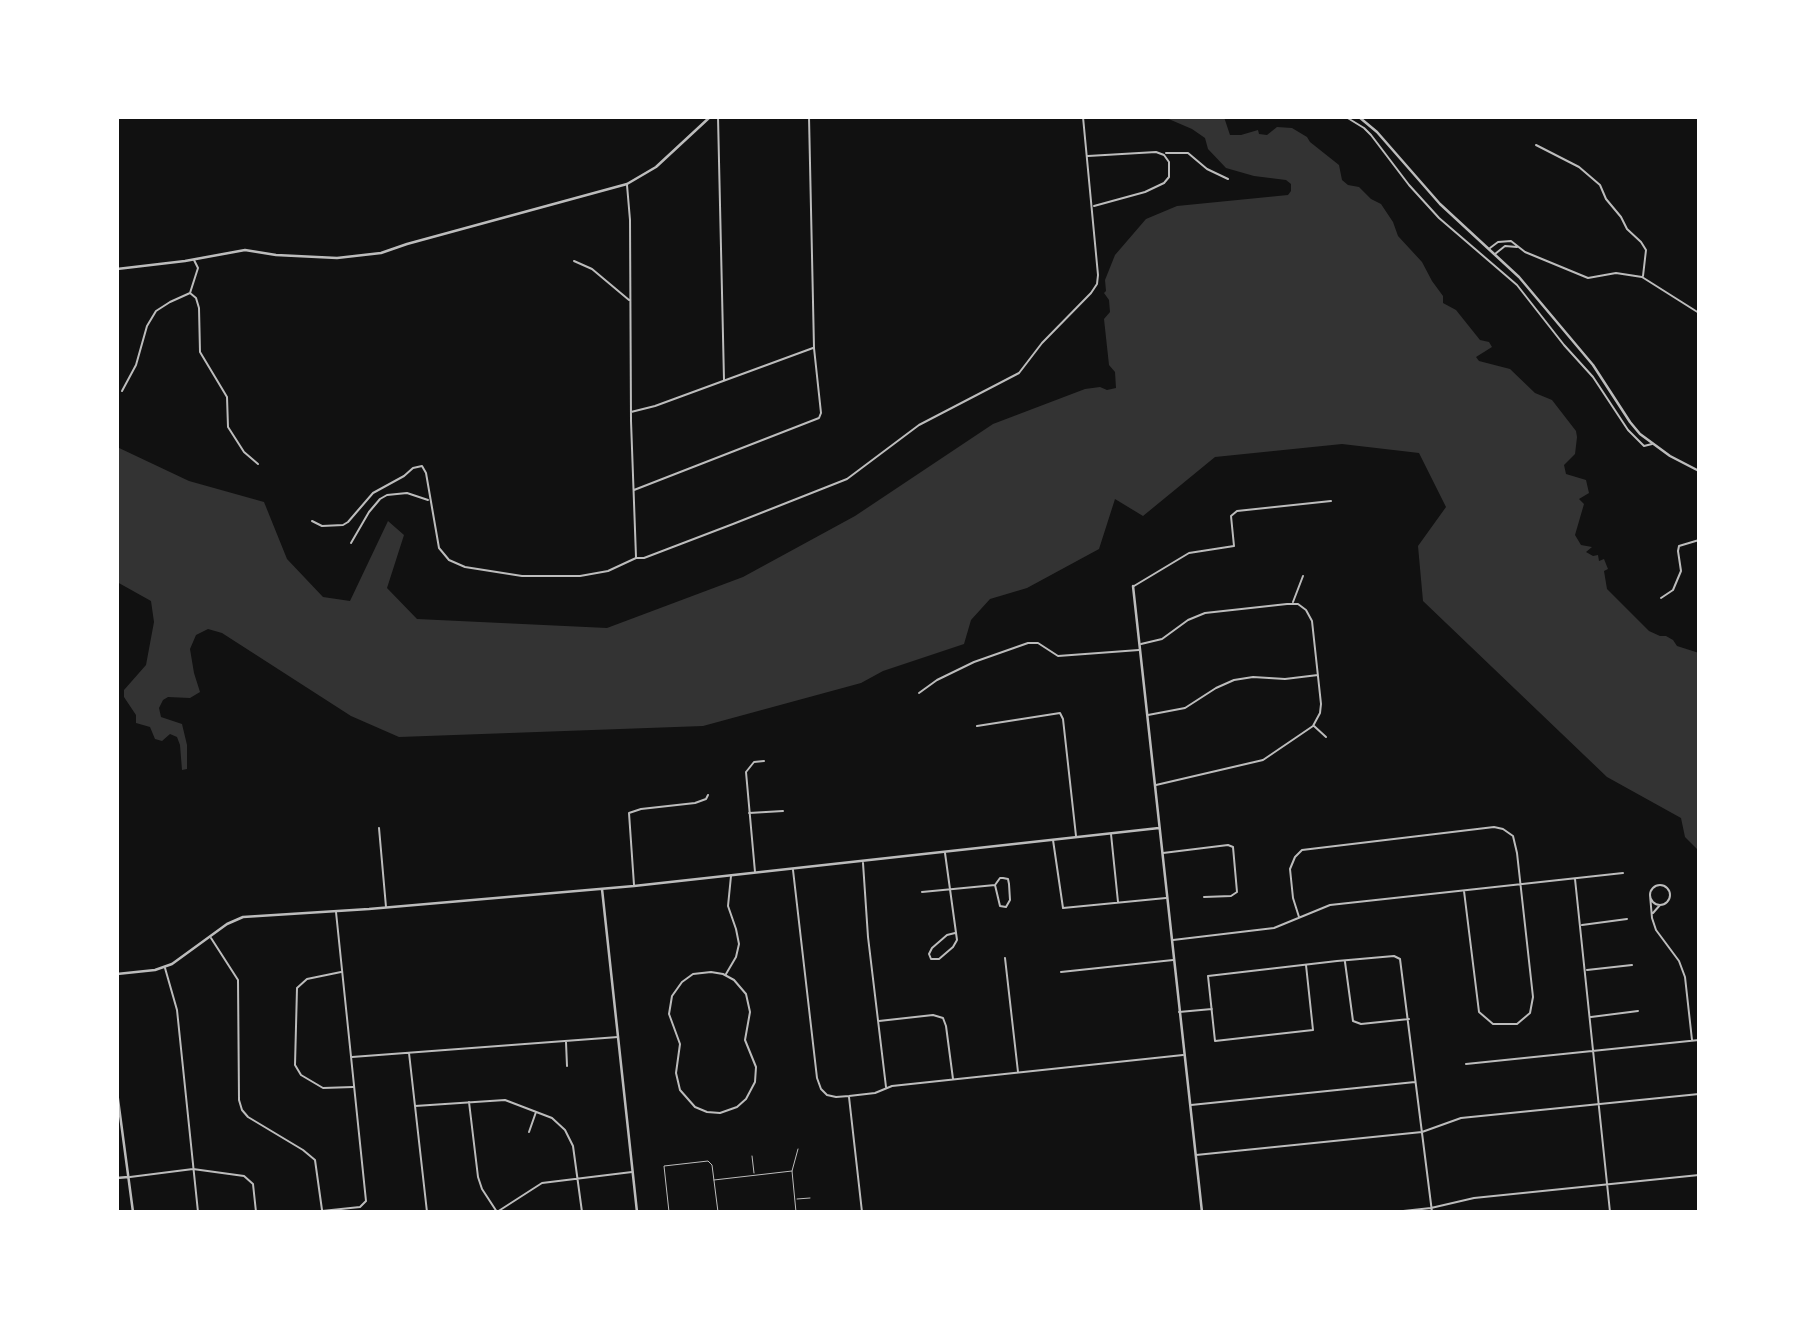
<!DOCTYPE html>
<html>
<head>
<meta charset="utf-8">
<style>
  body { margin:0 }
  #map { position:relative; width:1816px; height:1329px; overflow:hidden; background:#111; font-family:Spectral,serif }
  canvas { display:block }
  .frame { position:absolute; inset:0; border:119px solid #fff; pointer-events:none }
</style>
</head>
<body>
<div id="map">
<canvas width="1816" height="1329"></canvas>
<div class="frame"></div>
</div>
<script>
const c = document.querySelector('canvas').getContext('2d');
c.lineJoin = 'round';
function fill(path, color) { c.fillStyle = color; c.fill(path, 'evenodd'); }
const toPath = rows => new Path2D(rows.map(r => 'M' + r).join(''));
function strokePath(path, color, width, dash) { c.strokeStyle = color; c.lineWidth = width; c.lineCap = dash ? 'butt' : 'round'; c.setLineDash(dash || []); c.stroke(path); }
fill(toPath([
  [1164,117,1224,117,1230,135,1241,135,1258,130,1259,134,1267,135,1277,127,1292,128,1307,137,1310,142,1339,165,1342,180,1348,185,1359,187,1371,199,1381,204,1393,222,1398,236,1422,262,1432,281,1443,296,1443,303,1456,310,1480,340,1489,342,1492,347,1476,357,1479,361,1510,369,1535,393,1552,400,1576,431,1577,437,1575,454,1564,465,1566,474,1586,480,1589,493,1579,499,1584,504,1575,535,1581,545,1592,547,1586,552,1593,556,1598,555,1599,561,1604,559,1608,569,1604,571,1607,589,1649,631,1660,636,1666,636,1673,640,1677,646,1699,653,1699,851,1685,837,1681,818,1607,777,1423,601,1418,546,1446,507,1419,453,1342,444,1215,457,1143,516,1115,499,1099,549,1027,588,990,599,971,620,964,644,883,671,861,683,703,726,399,737,351,716,222,633,208,629,196,635,190,649,194,673,200,692,190,698,168,697,163,700,159,708,161,717,182,724,187,745,187,769,182,770,180,745,177,737,170,734,162,741,155,739,150,727,136,723,136,715,124,697,124,690,146,665,154,622,151,601,117,582,117,447,189,481,264,502,287,559,323,597,350,601,388,521,404,535,387,588,417,619,607,628,743,577,855,516,993,424,1085,389,1100,387,1107,390,1116,388,1115,372,1109,365,1104,319,1110,312,1109,300,1104,293,1106,291,1105,280,1115,255,1146,219,1177,206,1288,195,1291,191,1291,184,1286,180,1254,176,1226,168,1208,149,1205,138,1192,129]
]), '#333');
strokePath(toPath([
  [752,1156,754,1173],
  [714,1180,792,1171],
  [797,1199,810,1198],
  [669,1212,664,1166,708,1161,712,1165,718,1212],
  [796,1212,792,1171,798,1149]
]), '#bcbcbc', 1);
strokePath(toPath([
  [718,117,724,380],
  [1346,117,1364,128,1371,135,1409,185,1439,218,1517,285,1564,345,1593,377,1628,430,1644,446,1652,444],
  [1536,145,1579,167,1600,185,1606,199,1621,217,1627,229,1641,242,1646,250,1643,276],
  [1166,153,1188,153,1207,169,1228,179],
  [1088,156,1156,152,1164,155,1169,162,1169,177,1164,183,1145,192,1094,206],
  [627,185,630,220,631,421,636,557],
  [1490,248,1498,242,1511,241,1525,252,1588,278,1616,273,1642,277,1699,313],
  [1495,254,1505,246,1517,247],
  [574,261,592,269,629,300],
  [190,293,196,298,199,308,200,352,227,397,228,427,244,452,258,464],
  [122,391,136,365,147,326,156,311,170,302,190,293,198,268,194,260],
  [631,412,655,406,813,348],
  [634,490,819,418,821,413,814,348,809,117],
  [312,521,322,526,343,525,348,522,373,493,404,476,413,468,422,466,426,473,439,548,449,560,465,567,522,576,580,576,608,571,636,558,644,558,733,524,847,479,919,425,1019,373,1042,343,1091,293,1097,284,1098,275,1083,117],
  [351,543,369,512,380,499,387,495,407,493,428,500],
  [1134,586,1189,553,1234,546,1231,516,1237,511,1331,501],
  [1661,598,1673,590,1681,571,1678,551,1679,546,1699,540],
  [1293,602,1303,576],
  [1141,644,1162,639,1188,620,1205,613,1287,604,1298,604,1306,610,1312,621,1321,704,1320,713,1313,726,1263,760,1156,785],
  [919,693,937,680,974,662,1028,643,1038,643,1058,656,1139,650],
  [1148,715,1185,708,1216,688,1234,680,1253,677,1285,679,1318,675],
  [977,726,1060,713,1063,719,1076,836],
  [1314,726,1326,737],
  [749,813,783,811],
  [379,828,386,907],
  [1111,834,1118,902],
  [1053,840,1063,908,1166,898],
  [945,853,957,940,953,947,939,959,931,959,929,954,932,948,947,935,955,933],
  [1163,853,1228,845,1233,847,1237,892,1231,896,1204,897],
  [863,863,868,937,886,1087],
  [793,870,817,1078,821,1089,827,1095,836,1097,849,1096,875,1093,892,1086,1183,1055],
  [755,872,746,772,754,762,764,761],
  [1575,879,1610,1212],
  [634,885,629,813,641,809,695,803,706,799,708,795],
  '1650 895a10 10 0 1 1 20 0a10 10 0 1 1-20 0Z',
  [922,892,995,885,1000,878,1003,878,1008,879,1009,884,1010,900,1006,907,1000,906,995,885],
  [1650,895,1652,918,1656,930,1679,961,1685,977,1692,1040],
  [1653,913,1660,905],
  [1299,917,1293,898,1290,869,1295,857,1302,850,1494,827,1503,829,1513,836,1517,853,1533,997,1530,1013,1517,1024,1493,1024,1479,1012,1464,891],
  [1582,925,1627,919],
  [211,938,238,980,239,1100,242,1110,248,1117,303,1150,315,1160,322,1210],
  [1173,940,1274,928,1330,905,1623,873],
  [1005,958,1018,1072],
  [1345,962,1353,1021,1361,1024,1409,1019],
  [1306,965,1313,1030,1215,1041,1208,976,1337,961,1394,956,1400,959,1432,1212],
  [165,968,177,1010,198,1212],
  [1587,970,1632,965],
  [341,972,307,979,297,988,295,1065,301,1075,323,1088,353,1087],
  [711,972,723,974,734,980,746,994,750,1012,745,1040,756,1067,755,1082,746,1099,737,1107,720,1113,707,1112,695,1107,680,1090,676,1073,680,1044,669,1014,672,996,682,982,693,974,711,972],
  [1061,972,1173,960],
  [726,974,736,957,739,944,736,929,728,906,731,876],
  [1179,1012,1212,1009],
  [1591,1017,1638,1011],
  [879,1021,933,1015,943,1018,946,1026,953,1079],
  [566,1042,567,1066],
  [409,1053,427,1212],
  [352,1057,618,1037],
  [1466,1064,1699,1040],
  [849,1097,862,1212],
  [469,1102,478,1177,482,1189,497,1212,542,1183,632,1172],
  [1191,1105,1415,1082],
  [415,1106,505,1100,552,1118,565,1130,573,1146,582,1212],
  [529,1132,536,1112],
  [1196,1155,1422,1132,1461,1118,1699,1094],
  [130,1177,193,1169,244,1176,253,1184,256,1212],
  [322,1211,360,1207,366,1201,336,912],
  [1394,1212,1431,1208,1474,1198,1699,1175]
]), '#bcbcbc', 2);
strokePath(toPath([
  [1359,117,1377,132,1440,204,1519,277,1593,365,1630,422,1640,434,1670,456,1699,471],
  [117,269,185,261,245,250,276,255,337,258,381,253,407,244,627,184,656,167,710,117],
  [1133,586,1202,1212],
  [602,889,637,1212],
  [117,974,155,970,172,964,227,924,243,917,369,909,634,886,1159,828],
  [117,1092,133,1212],
  [117,1178,128,1177]
]), '#bcbcbc', 2.5);
</script>
</body>
</html>
